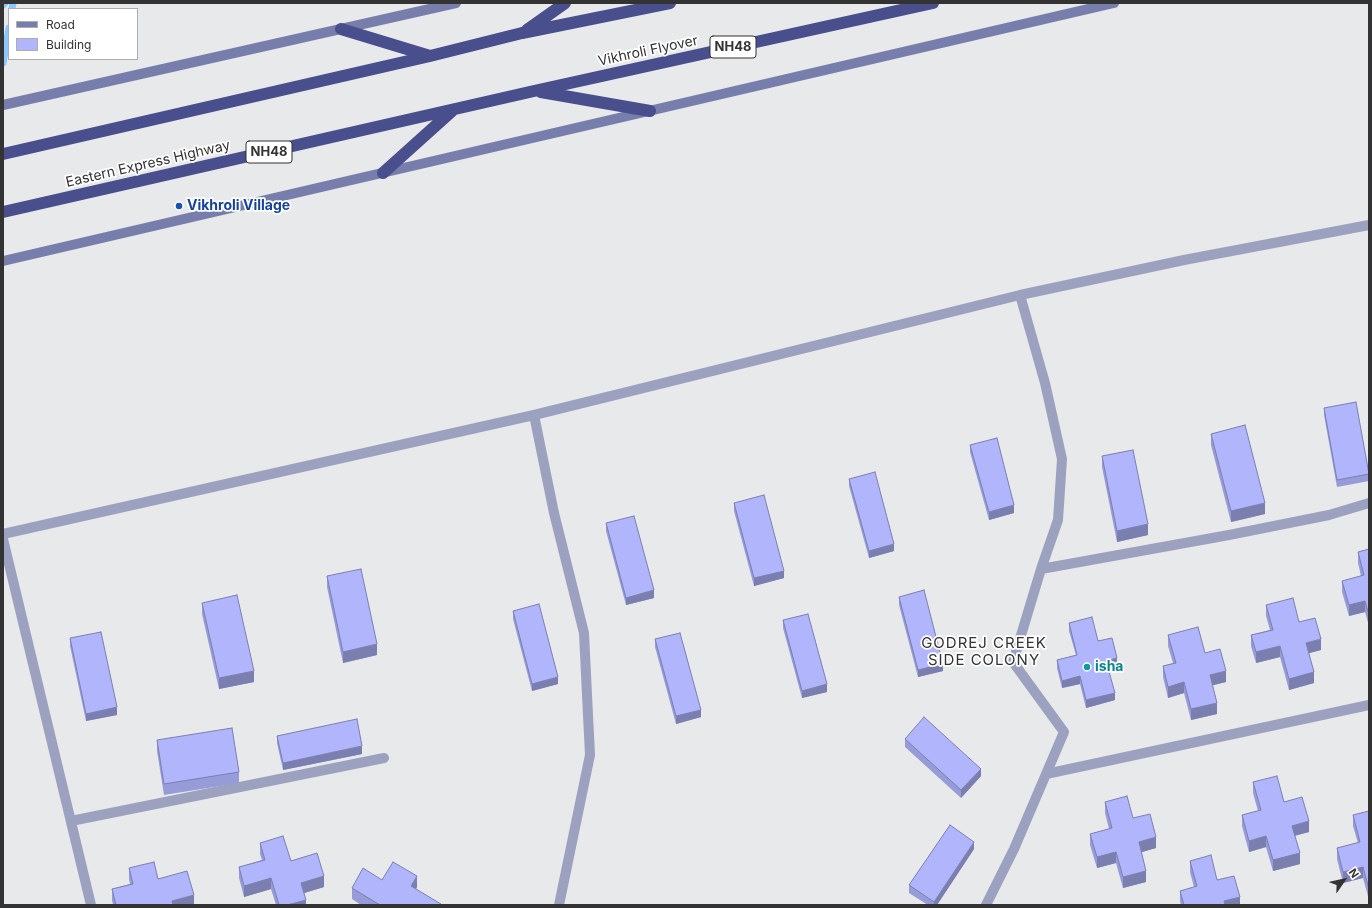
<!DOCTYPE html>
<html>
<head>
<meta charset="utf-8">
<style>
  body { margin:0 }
  #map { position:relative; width:1372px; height:908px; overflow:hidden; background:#e8e9ea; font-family:Inter,sans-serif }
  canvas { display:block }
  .frame { position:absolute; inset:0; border:4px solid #333; pointer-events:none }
  .legend { position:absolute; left:8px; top:8px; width:130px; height:52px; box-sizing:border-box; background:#fff; border:1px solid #adadad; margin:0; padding:5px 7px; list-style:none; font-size:12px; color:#333 }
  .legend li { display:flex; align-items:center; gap:8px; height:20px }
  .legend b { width:20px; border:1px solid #adadad }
  .north { position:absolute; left:1324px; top:860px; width:40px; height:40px; -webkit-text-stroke:3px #fff; paint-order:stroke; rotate:56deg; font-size:11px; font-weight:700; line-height:16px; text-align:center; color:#333 }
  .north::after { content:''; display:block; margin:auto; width:14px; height:18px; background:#333; clip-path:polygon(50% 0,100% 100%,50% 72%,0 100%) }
</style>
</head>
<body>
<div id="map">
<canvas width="1372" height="908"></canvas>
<div class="frame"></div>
<ul class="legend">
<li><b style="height:5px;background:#787eab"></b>Road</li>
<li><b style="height:11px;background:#b0b5fc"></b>Building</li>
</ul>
<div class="north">N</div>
</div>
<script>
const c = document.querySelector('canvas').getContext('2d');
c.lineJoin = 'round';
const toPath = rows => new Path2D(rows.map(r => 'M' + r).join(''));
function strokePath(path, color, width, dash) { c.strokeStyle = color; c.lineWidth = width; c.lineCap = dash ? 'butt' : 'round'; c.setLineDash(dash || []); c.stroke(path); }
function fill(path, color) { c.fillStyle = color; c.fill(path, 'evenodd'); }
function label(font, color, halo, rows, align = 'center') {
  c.font = font + ' Inter,sans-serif'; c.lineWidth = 3.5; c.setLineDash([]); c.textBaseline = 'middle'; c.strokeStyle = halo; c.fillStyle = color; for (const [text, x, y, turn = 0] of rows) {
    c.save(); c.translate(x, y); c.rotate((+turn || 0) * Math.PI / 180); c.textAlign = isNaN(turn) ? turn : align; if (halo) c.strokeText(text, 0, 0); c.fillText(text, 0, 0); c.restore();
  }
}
strokePath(toPath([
  [3,5,5,3],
  [12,9,13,3],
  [3,63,9,28]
]), '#89c7fe', 7);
strokePath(toPath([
  [534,415,554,513,584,633,587,695,590,755,559,905],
  [3,534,534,415,1020,295,1184,260,1369,225],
  [3,539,91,905],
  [1041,569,1229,535,1329,515,1369,503],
  [1046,774,1369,705],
  [71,821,384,758],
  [986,905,1014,849,1064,732,1013,662,1041,569,1058,520,1062,459,1045,383,1020,295]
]), '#9ca1c0', 10);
strokePath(toPath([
  [3,105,456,3],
  [3,261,1114,3]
]), '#787eab', 10);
strokePath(toPath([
  [341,29,430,56],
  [527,30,565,3],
  [541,92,650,111],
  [3,154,430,56,522,33,670,3],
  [383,173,452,111],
  [3,212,534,91,933,3]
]), '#494e8d', 12);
fill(toPath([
  [1324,408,1369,474,1369,481,1337,487,1324,415],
  [1211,434,1265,514,1231,522,1211,445],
  [970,445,1014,513,989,520,970,452],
  [1102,456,1148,535,1117,542,1102,467],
  [849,479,894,551,869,558,849,486],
  [734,503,784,578,754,586,734,511],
  [606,523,654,598,626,605,606,531],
  [1369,549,1369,626,1365,612,1349,616,1342,592,1342,581,1361,576,1358,563,1358,552],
  [327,576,377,655,343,663,327,587],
  [899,597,943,671,918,677,899,605],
  [202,603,254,682,219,689,202,614],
  [1266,605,1299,622,1321,650,1309,653,1314,683,1289,690,1280,657,1256,663,1251,646,1251,635,1270,630,1266,616],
  [513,611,558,684,532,691,513,619],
  [783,620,827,692,802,698,783,628],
  [1069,623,1098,641,1117,665,1108,668,1115,700,1086,708,1080,684,1062,688,1057,668,1057,660,1076,655,1069,631],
  [1168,635,1205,653,1226,682,1212,685,1217,714,1191,720,1184,693,1168,698,1163,677,1163,666,1173,663,1168,646],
  [70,638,117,715,86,721,70,646],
  [655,639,701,717,676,724,655,647],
  [277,736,362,754,283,770,277,743],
  [905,739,981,776,961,798,905,747],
  [157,740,239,772,239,783,164,795,157,751],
  [1253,782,1284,802,1309,832,1295,836,1300,864,1273,871,1266,847,1249,852,1242,826,1242,815,1258,811,1253,793],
  [1105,802,1133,818,1156,848,1141,852,1146,882,1123,888,1116,863,1097,868,1090,845,1090,834,1109,829,1105,813],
  [1369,811,1369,900,1363,878,1343,883,1337,859,1337,848,1358,843,1353,826,1353,815],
  [260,843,291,861,324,887,304,893,306,905,276,905,271,889,244,897,239,878,239,867,262,860,260,854],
  [974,849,937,905,928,905,909,893,909,885],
  [1190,861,1217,880,1240,905,1181,905,1180,902,1180,891,1194,887,1190,872],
  [129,868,158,879,194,905,113,905,112,900,112,889,130,884,129,879],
  [382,880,417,887,416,889,441,905,361,905,352,899,352,888]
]), '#979cd9');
fill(toPath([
  [1265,503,1265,514,1231,522,1231,511],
  [1014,505,1014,513,989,520,989,512],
  [1148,524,1148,535,1117,542,1117,531],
  [894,544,894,551,869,558,869,551],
  [784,571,784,578,754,586,754,578],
  [654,590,654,598,626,605,626,598],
  [1365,601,1365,612,1349,616,1349,605],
  [1321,639,1321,650,1306,654,1306,643],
  [377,644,377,655,343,663,343,652],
  [1280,646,1280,657,1256,663,1256,652],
  [1117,658,1117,665,1106,668,1106,661],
  [943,664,943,671,918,677,918,670],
  [254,671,254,682,219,689,219,678],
  [1226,671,1226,682,1210,686,1210,675],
  [1314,672,1314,683,1289,690,1289,679],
  [1080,676,1080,684,1062,688,1062,681],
  [558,677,558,684,532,691,532,684],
  [1184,682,1184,693,1168,698,1168,687],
  [827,684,827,692,802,698,802,691],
  [1115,693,1115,700,1086,708,1086,700],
  [1217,703,1217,714,1191,720,1191,709],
  [117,707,117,715,86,721,86,714],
  [701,710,701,717,676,724,676,716],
  [362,746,362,754,283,770,283,763],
  [981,769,981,776,961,798,961,790],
  [1309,821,1309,832,1292,836,1292,826],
  [1266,836,1266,847,1249,852,1249,841],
  [1156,837,1156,848,1139,853,1139,842],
  [974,842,974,849,937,905,934,905,934,902],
  [1116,852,1116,863,1097,868,1097,857],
  [1300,853,1300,864,1273,871,1273,860],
  [1363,867,1363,878,1343,883,1343,872],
  [1146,871,1146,882,1123,888,1123,877],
  [324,876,324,887,301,894,301,883],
  [417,876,417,887,411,897,411,886],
  [271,878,271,889,244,897,244,886],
  [194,895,194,905,172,905,172,901],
  [1240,897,1240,905,1224,905,1224,901],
  [306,900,306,905,287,905]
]), '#7b7fb0');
const building = toPath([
  [1356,402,1369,474,1337,480,1324,408,1356,402],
  [1245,425,1265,503,1231,511,1211,434,1245,425],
  [997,438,1014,505,989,512,970,445,997,438],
  [1133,450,1148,524,1117,531,1102,456,1133,450],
  [875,472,894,544,869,551,849,479,875,472],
  [764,495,784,571,754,578,734,503,764,495],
  [634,516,654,590,626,598,606,523,634,516],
  [1369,549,1369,615,1365,601,1349,605,1342,581,1364,575,1358,552,1369,549],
  [361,569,377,644,343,652,327,576,361,569],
  [924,590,943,664,918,670,899,597,924,590],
  [237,595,254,671,219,678,202,603,237,595],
  [1293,598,1299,622,1315,618,1321,639,1306,643,1314,672,1289,679,1280,646,1256,652,1251,635,1273,630,1266,605,1293,598],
  [539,604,558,677,532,684,513,611,539,604],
  [808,614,827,684,802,691,783,620,808,614],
  [1092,617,1098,641,1112,638,1117,658,1106,661,1115,693,1086,700,1080,676,1062,681,1057,660,1077,655,1069,623,1092,617],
  [1198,627,1205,653,1220,649,1226,671,1210,675,1217,703,1191,709,1184,682,1168,687,1163,666,1176,663,1168,635,1198,627],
  [101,632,117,707,86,714,70,638,101,632],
  [680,633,701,710,676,716,655,639,680,633],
  [924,717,981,769,961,790,905,739,924,717],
  [357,719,362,746,283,763,277,736,357,719],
  [232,728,239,772,164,784,157,740,232,728],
  [1277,776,1284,802,1302,797,1309,821,1292,826,1300,853,1273,860,1266,836,1249,841,1242,815,1261,810,1253,782,1277,776],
  [1127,796,1133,818,1150,814,1156,837,1139,842,1146,871,1123,877,1116,852,1097,857,1090,834,1112,828,1105,802,1127,796],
  [1369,811,1369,889,1363,867,1343,872,1337,848,1360,842,1353,815,1369,811],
  [950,825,974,842,934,902,909,885,950,825],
  [283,836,291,861,317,853,324,876,301,883,306,900,287,905,279,905,271,878,244,886,239,867,265,860,260,843,283,836],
  [1211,855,1217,880,1234,876,1240,897,1224,901,1225,905,1184,905,1180,891,1197,886,1190,861,1211,855],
  [154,862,158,879,187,871,194,895,172,901,173,905,116,905,112,889,133,884,129,868,154,862],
  [393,862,417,876,411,886,441,904,440,905,380,905,352,888,363,868,382,880,393,862]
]);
fill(building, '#b0b5fc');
strokePath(building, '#7b7fb0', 1);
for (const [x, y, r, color] of [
  [179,206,4,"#1a4fb4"],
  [1087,667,4,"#0f9aa8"]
]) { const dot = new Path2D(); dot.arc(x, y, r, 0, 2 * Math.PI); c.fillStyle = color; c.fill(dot); strokePath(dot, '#fff', 1.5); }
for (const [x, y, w] of [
  [733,47,46],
  [269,152,46]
]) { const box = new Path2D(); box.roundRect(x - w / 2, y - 11, w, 22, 3); c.fillStyle = '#fff'; c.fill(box); strokePath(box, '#333', 1); }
label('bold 13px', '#333', null, [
  ["NH48",733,47],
  ["NH48",269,152]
]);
label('14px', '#333', '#fff', [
  ["Vikhroli Flyover",648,51,-12],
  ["Eastern Express Highway",148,164,-13]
]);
label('bold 14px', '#164399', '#fff', [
  ["Vikhroli Village",187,206]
], 'left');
label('bold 14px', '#0d838f', '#fff', [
  ["isha",1095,667]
], 'left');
c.letterSpacing = '1px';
label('15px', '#333', '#fff', [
  ["GODREJ CREEK",984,643],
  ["SIDE COLONY",984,660]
]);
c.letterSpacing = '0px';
</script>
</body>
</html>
